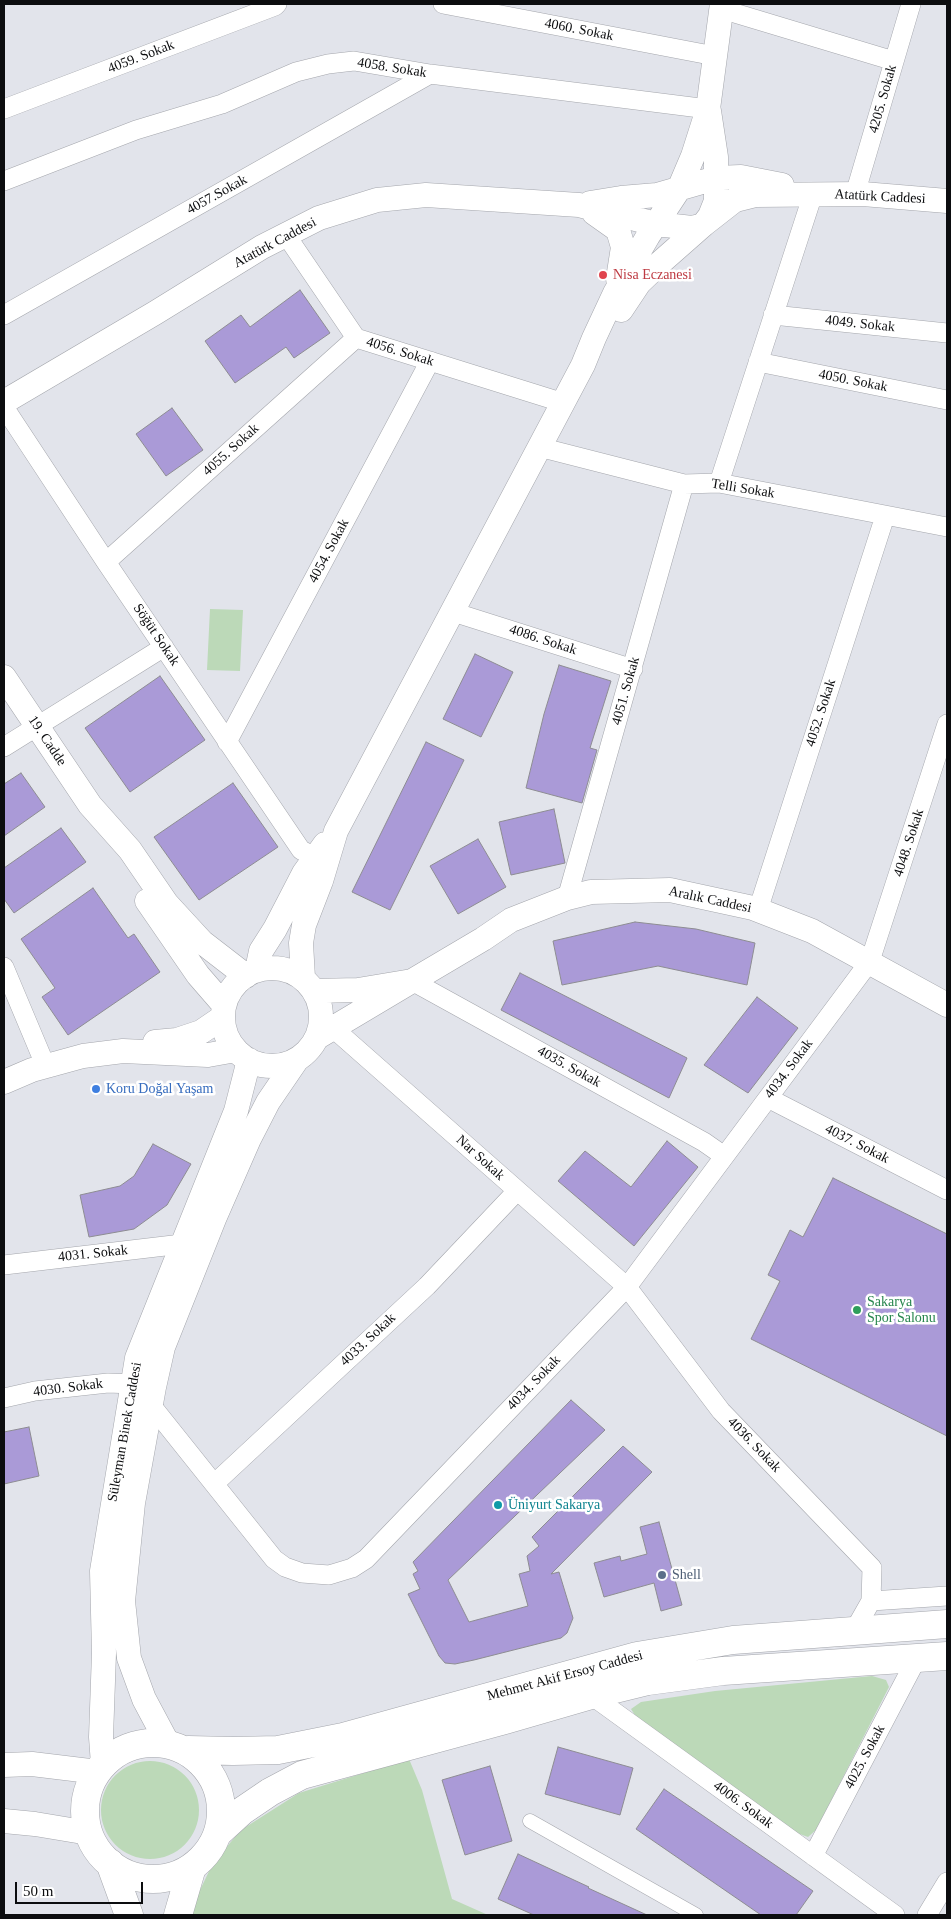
<!DOCTYPE html>
<html>
<head>
<meta charset="utf-8">
<style>
  body { margin:0 }
  #map { position:relative; width:951px; height:1919px; overflow:hidden; background:#e2e4eb; font-family:"Times New Roman",serif }
  canvas { display:block }
  .frame { position:absolute; inset:0; border:5px solid #0c0d0f; pointer-events:none }
  .scale { position:absolute; left:15px; top:1882px; width:128px; height:22px; box-sizing:border-box; border:2px solid #0c0d0f; border-top:0; padding-left:6px; font-size:15px; line-height:18px; white-space:nowrap; color:#0c0d0f; -webkit-text-stroke:4px #fff; paint-order:stroke }
</style>
</head>
<body>
<div id="map">
<canvas width="951" height="1919"></canvas>
<div class="frame"></div>
<div class="scale">50 m</div>
</div>
<script>
const c = document.querySelector('canvas').getContext('2d');
c.lineJoin = 'round';
function fill(path, color) { c.fillStyle = color; c.fill(path, 'evenodd'); }
const toPath = rows => new Path2D(rows.map(r => 'M' + r).join(''));
function strokePath(path, color, width, dash) { c.strokeStyle = color; c.lineWidth = width; c.lineCap = dash ? 'butt' : 'round'; c.setLineDash(dash || []); c.stroke(path); }
function label(font, color, halo, rows, align = 'center') {
  c.font = font + ' "Times New Roman",serif'; c.lineWidth = 5; c.setLineDash([]); c.textBaseline = 'middle'; c.strokeStyle = halo; c.fillStyle = color; for (const [text, x, y, turn = 0] of rows) {
    c.save(); c.translate(x, y); c.rotate((+turn || 0) * Math.PI / 180); c.textAlign = isNaN(turn) ? turn : align; if (halo) c.strokeText(text, 0, 0); c.fillText(text, 0, 0); c.restore();
  }
}
fill(toPath([
  [210,609,243,610,240,671,207,670],
  [872,1676,886,1680,889,1687,816,1830,808,1837,797,1833,640,1723,631,1709,641,1702,715,1691],
  [409,1759,422,1790,452,1899,488,1915,188,1915,213,1863,241,1830,299,1793],
  '101 1810a49 49 0 1 1 98 0a49 49 0 1 1-98 0Z'
]), '#bcd9b8');
const building = toPath([
  [300,290,330,333,294,358,286,347,235,383,205,341,241,315,250,327,300,290],
  [172,408,203,450,166,476,136,434,172,408],
  [475,654,513,672,481,737,443,719,475,654],
  [559,665,611,681,590,748,597,750,582,803,526,788,544,714,559,665],
  [160,676,205,740,130,792,85,728,160,676],
  [426,742,464,760,390,910,352,892,426,742],
  [21,773,45,807,4,836,4,784,21,773],
  [233,783,278,847,199,900,154,837,233,783],
  [554,809,565,863,511,875,499,822,554,809],
  [61,828,86,862,14,913,4,899,4,868,61,828],
  [478,839,506,887,458,914,430,866,478,839],
  [93,888,128,938,134,934,160,972,68,1035,42,997,55,988,21,939,93,888],
  [635,922,696,929,755,943,747,985,658,966,562,985,553,941,635,922],
  [520,973,687,1058,669,1098,501,1010,520,973],
  [757,997,798,1028,748,1093,704,1065,757,997],
  [667,1141,698,1167,634,1246,558,1181,585,1151,631,1187,667,1141],
  [153,1144,191,1164,167,1205,134,1229,89,1237,80,1195,120,1186,134,1176,153,1144],
  [833,1178,947,1234,947,1436,751,1339,780,1281,768,1275,790,1230,803,1237,833,1178],
  [571,1400,605,1430,448,1580,469,1622,528,1606,519,1574,530,1571,527,1556,539,1546,532,1537,623,1446,652,1472,551,1574,559,1572,573,1618,567,1633,561,1638,474,1660,455,1664,445,1663,439,1656,408,1594,420,1589,413,1574,418,1571,413,1562,571,1400],
  [29,1427,39,1476,4,1484,4,1432,29,1427],
  [659,1522,682,1605,661,1611,654,1583,604,1597,594,1563,620,1556,621,1561,647,1554,640,1527,659,1522],
  [558,1747,633,1768,620,1815,545,1794,558,1747],
  [490,1766,512,1841,465,1855,442,1780,490,1766],
  [664,1789,813,1891,796,1915,761,1915,636,1829,664,1789],
  [518,1854,589,1887,588,1888,647,1915,534,1915,498,1899,518,1854]
]);
fill(building, '#aa9ad7');
strokePath(building, '#8d8c92', 1);
const pedestrian = toPath([
  [530,1821,696,1915]
]);
const minor = toPath([
  [443,4,715,56],
  [721,9,894,61],
  [4,109,275,6,277,4],
  [4,181,136,130,222,104,296,72,328,64,354,61,430,74,708,109],
  [855,194,911,4],
  [286,235,356,338,564,403],
  [4,315,430,74],
  [773,315,947,333],
  [758,362,947,400],
  [4,407,106,562,301,850,315,857],
  [539,447,684,484,719,483,947,527],
  [719,483,813,194],
  [106,562,356,338],
  [453,612,633,669],
  [227,742,430,361],
  [4,747,164,647],
  [567,898,684,484],
  [758,910,885,516],
  [4,967,46,1067],
  [412,981,704,1142,724,1156],
  [333,1028,627,1287,721,1411,872,1568,871,1601],
  [768,1098,947,1190],
  [4,1265,182,1244],
  [4,1398,35,1391,108,1383,133,1384],
  [151,1405,274,1559,285,1567,302,1573,329,1575,352,1568,366,1559,627,1287,870,961,947,724],
  [214,1484,427,1286,517,1191],
  [854,1631,871,1601,947,1596],
  [591,1695,895,1915],
  [813,1856,917,1658],
  [927,1915,947,1882]
]);
const tertiary = toPath([
  [590,203,621,198,657,195,716,178,741,177,782,185],
  [594,213,618,230,623,247,618,279],
  [621,310,639,283,661,262,703,225,710,216,716,201,716,157,709,111],
  [4,402,155,313,262,247,319,218,377,200,426,195,579,205,656,224,692,228,703,225,735,200,755,195,863,194,947,201],
  [4,677,90,805,130,850,167,904,202,942,246,976],
  [147,901,198,975,224,1005],
  '223 1017a49 49 0 1 1 98 0a49 49 0 1 1-98 0Z',
  [257,970,261,951,275,929,304,873,325,844],
  [303,978,301,943,304,925,321,881,336,831,583,365,594,338,615,293,648,236,679,189,693,156,708,109,722,4],
  [412,981,483,939,511,920,567,898,591,892,670,890,753,908,812,931,947,1005],
  [314,991,358,990,412,981,318,1037],
  [155,1042,177,1040,201,1032,223,1017],
  [4,1082,32,1070,83,1056,123,1051,208,1055,236,1050],
  [168,1744,144,1699,129,1658,123,1601,133,1503,154,1387,163,1347,214,1219,249,1139,268,1102,296,1061],
  [103,1764,101,1737,104,1653,102,1571,137,1358,236,1111,249,1060],
  [4,1765,32,1764,98,1772],
  [4,1821,35,1824,89,1833]
]);
const primary = toPath([
  '85 1811a68 68 0 1 1 136 0a68 68 0 1 1-136 0Z',
  [188,1750,233,1751,278,1750,343,1737,637,1656,733,1640,947,1624],
  [218,1833,242,1811,270,1792,302,1775,505,1720,591,1695,648,1681,723,1671,947,1656],
  [110,1863,129,1915],
  [178,1915,192,1867]
]);
strokePath(pedestrian, '#a4a6ac', 15);
strokePath(minor, '#a4a6ac', 20);
strokePath(tertiary, '#a4a6ac', 25);
strokePath(primary, '#a4a6ac', 29);
strokePath(pedestrian, '#fff', 14);
strokePath(minor, '#fff', 19);
strokePath(tertiary, '#fff', 24);
strokePath(primary, '#fff', 28);
for (const [x, y, r, color] of [
  [603,275,5,"#e0444e"],
  [96,1089,5,"#3f7fe0"],
  [857,1310,5,"#2e9e5b"],
  [498,1505,5,"#0f9aa8"],
  [662,1575,5,"#5c6f8a"]
]) { const dot = new Path2D(); dot.arc(x, y, r, 0, 2 * Math.PI); c.fillStyle = color; c.fill(dot); strokePath(dot, '#fff', 2); }
label('14px', '#0c0d0f', '#fff', [
  ["4060. Sokak",579,30,11],
  ["4059. Sokak",141,57,-21],
  ["4058. Sokak",392,68,9],
  ["4205. Sokak",883,99,-74],
  ["4057.Sokak",217,195,-29],
  ["Atatürk Caddesi",880,197,3],
  ["Atatürk Caddesi",275,243,-28],
  ["4049. Sokak",860,324,6],
  ["4056. Sokak",400,352,17],
  ["4050. Sokak",853,381,11],
  ["4055. Sokak",231,450,-42],
  ["Telli Sokak",743,489,9],
  ["4054. Sokak",329,551,-62],
  ["Söğüt Sokak",156,635,56],
  ["4086. Sokak",543,640,18],
  ["4051. Sokak",626,691,-74],
  ["4052. Sokak",821,713,-72],
  ["19. Cadde",47,741,56],
  ["4048. Sokak",909,843,-72],
  ["Aralık Caddesi",710,900,12],
  ["4035. Sokak",569,1067,29],
  ["4034. Sokak",789,1069,-53],
  ["4037. Sokak",857,1144,27],
  ["Nar Sokak",480,1158,42],
  ["4031. Sokak",93,1254,-6],
  ["4033. Sokak",368,1340,-43],
  ["4034. Sokak",534,1383,-46],
  ["4030. Sokak",68,1388,-7],
  ["Süleyman Binek Caddesi",125,1432,-80],
  ["4036. Sokak",754,1445,46],
  ["Mehmet Akif Ersoy Caddesi",565,1676,-15],
  ["4025. Sokak",865,1757,-62],
  ["4006. Sokak",743,1805,36]
]);
label('14px', '#be3a42', '#fff', [
  ["Nisa Eczanesi",613,275]
], 'left');
label('14px', '#366cbe', '#fff', [
  ["Koru Doğal Yaşam",106,1089]
], 'left');
label('14px', '#27864d', '#fff', [
  ["Sakarya",867,1302],
  ["Spor Salonu",867,1318]
], 'left');
label('14px', '#0d838f', '#fff', [
  ["Üniyurt Sakarya",508,1505]
], 'left');
label('14px', '#4e5e75', '#fff', [
  ["Shell",672,1575]
], 'left');
</script>
</body>
</html>
